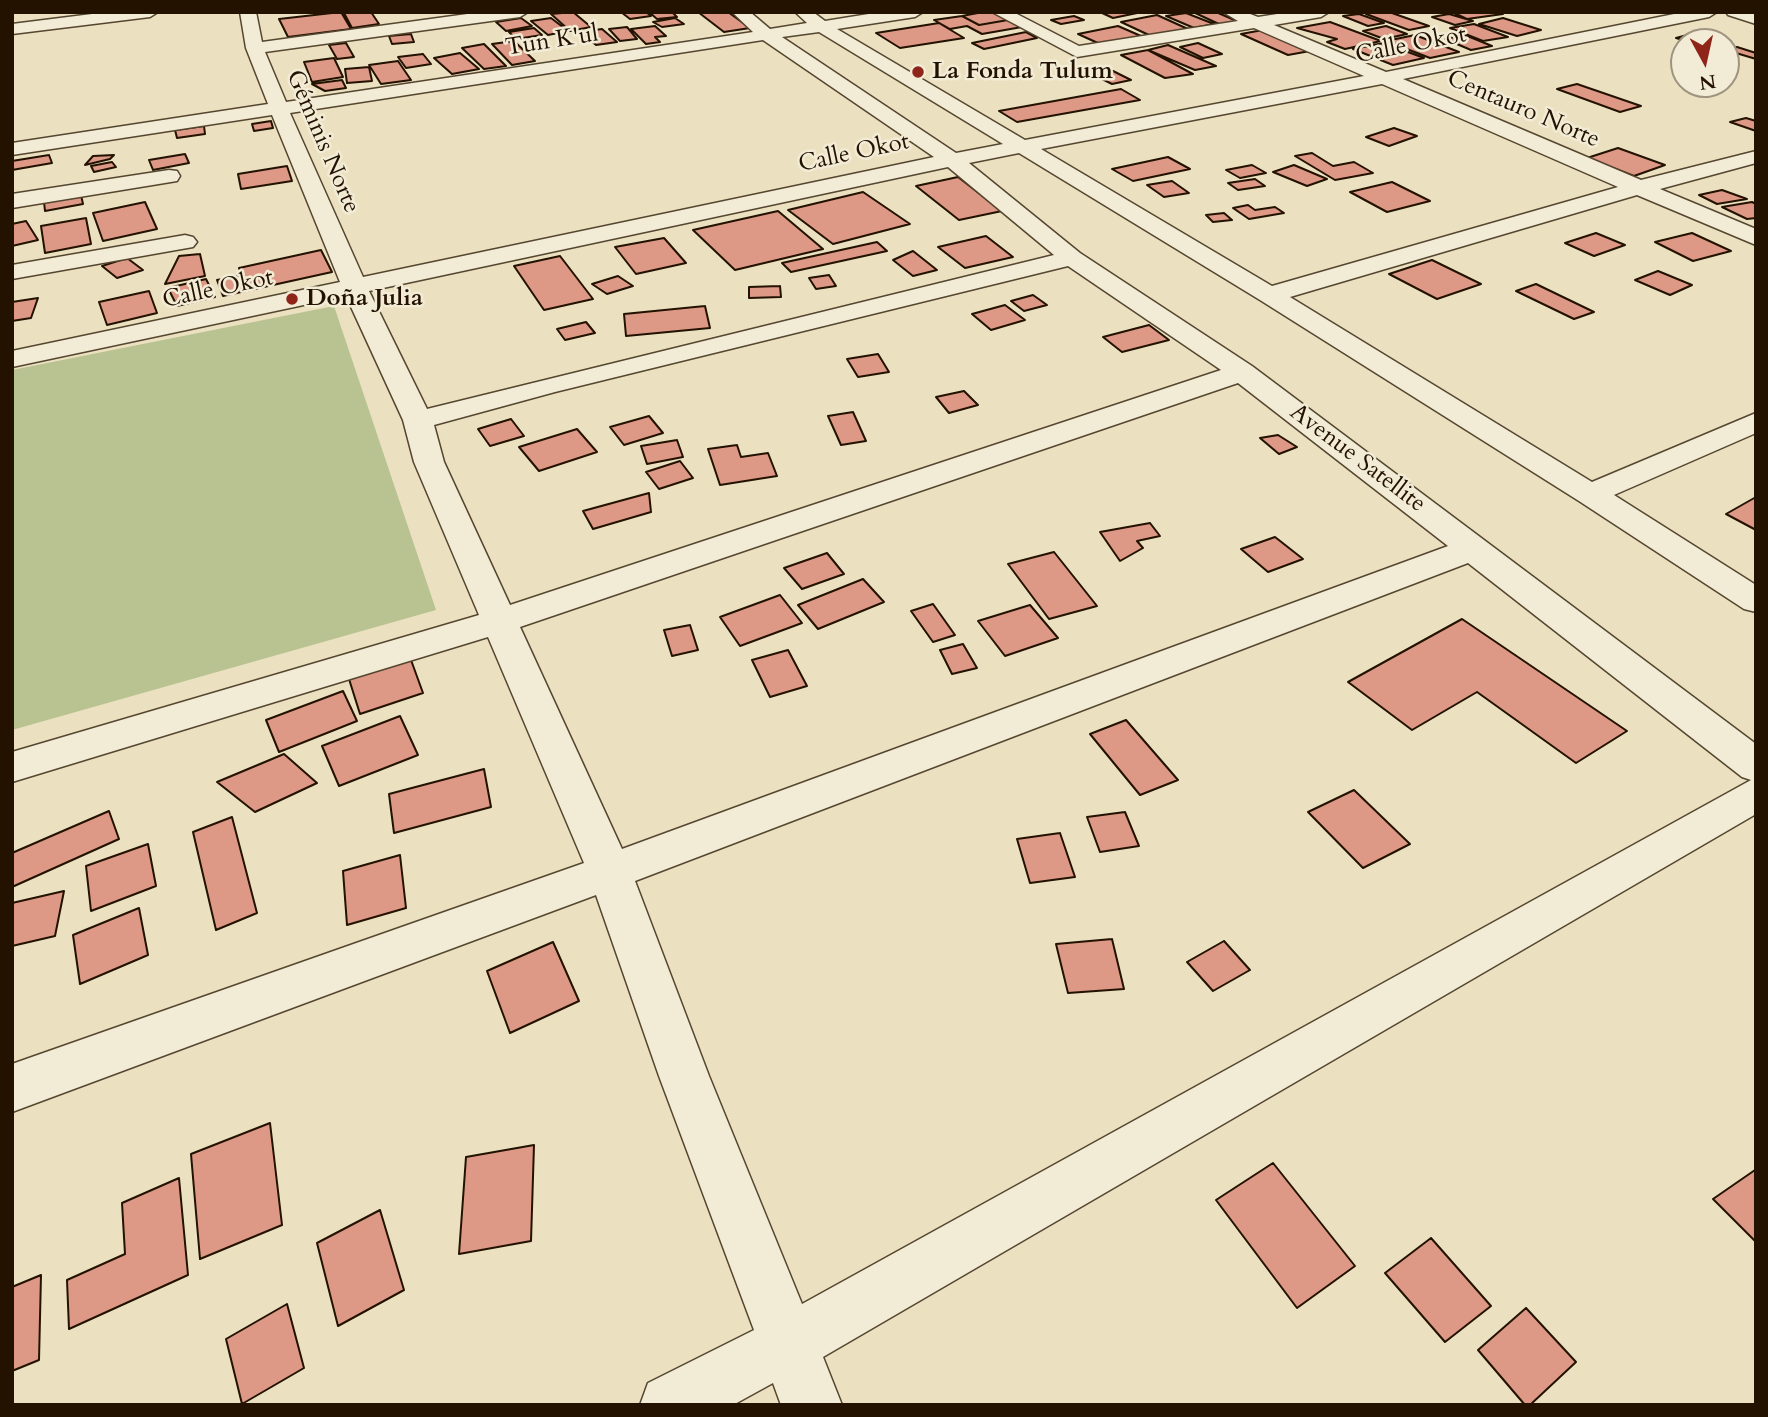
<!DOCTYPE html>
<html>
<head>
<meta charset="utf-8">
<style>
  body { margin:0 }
  #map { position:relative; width:1768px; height:1417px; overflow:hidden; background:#ebe0bf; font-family:Cardo,serif }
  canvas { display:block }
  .frame { position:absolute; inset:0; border:14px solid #231200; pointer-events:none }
  .north { position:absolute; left:1670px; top:28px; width:70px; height:70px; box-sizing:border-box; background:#f2ebd5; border:2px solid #9f9480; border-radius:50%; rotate:172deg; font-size:19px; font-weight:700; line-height:28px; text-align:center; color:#231200 }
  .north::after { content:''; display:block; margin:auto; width:24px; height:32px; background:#8f2418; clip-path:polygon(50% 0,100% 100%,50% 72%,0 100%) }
</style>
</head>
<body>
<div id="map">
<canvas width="1768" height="1417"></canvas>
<div class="frame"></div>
<div class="north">N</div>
</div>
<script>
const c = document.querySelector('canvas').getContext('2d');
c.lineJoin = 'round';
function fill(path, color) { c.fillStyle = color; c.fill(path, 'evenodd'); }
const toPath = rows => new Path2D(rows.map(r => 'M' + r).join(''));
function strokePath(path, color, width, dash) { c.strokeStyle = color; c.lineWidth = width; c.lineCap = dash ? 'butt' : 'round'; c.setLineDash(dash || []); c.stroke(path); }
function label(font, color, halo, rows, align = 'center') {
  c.font = font + ' Cardo,serif'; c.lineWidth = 5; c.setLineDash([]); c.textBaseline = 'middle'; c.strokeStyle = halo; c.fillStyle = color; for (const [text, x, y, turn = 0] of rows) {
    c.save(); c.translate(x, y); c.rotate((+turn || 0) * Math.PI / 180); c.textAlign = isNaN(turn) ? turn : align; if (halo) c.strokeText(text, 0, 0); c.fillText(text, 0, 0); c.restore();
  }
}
fill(toPath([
  [334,306,436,610,12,730,12,370]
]), '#b9c291');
const building = toPath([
  [341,12,351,29,288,37,279,19,341,12],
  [371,12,379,24,352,28,344,13,371,12],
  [573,12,591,27,570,31,551,14,573,12],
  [621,12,646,12,651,16,630,19,621,12],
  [649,12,672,12,677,17,657,19,649,12],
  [698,12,728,12,750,28,724,32,698,12],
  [983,12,993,12,1008,20,979,25,962,16,983,12],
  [1100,12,1142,12,1113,18,1100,12],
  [1193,12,1216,12,1239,22,1221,25,1193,12],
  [1376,12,1392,13,1429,26,1409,30,1366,14,1376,12],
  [1452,12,1498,12,1503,14,1467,19,1452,12],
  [1186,13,1214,24,1194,28,1166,16,1186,13],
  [1359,14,1384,23,1368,26,1343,16,1359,14],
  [1449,14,1473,21,1455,25,1432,17,1449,14],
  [1157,15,1188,29,1151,36,1121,22,1157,15],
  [962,16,979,25,1008,20,1022,27,982,34,967,26,950,29,934,20,962,16],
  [1074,16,1084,20,1061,24,1051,20,1074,16],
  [521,18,532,26,506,31,496,22,521,18],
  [551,18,568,31,548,35,531,21,551,18],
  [675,18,684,24,662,27,653,22,675,18],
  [1503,18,1541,30,1517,36,1479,24,1503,18],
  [1330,22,1381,41,1345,49,1327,42,1337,39,1297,28,1330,22],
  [939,23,964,38,900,48,876,33,939,23],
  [1474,24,1508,37,1483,41,1450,28,1474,24],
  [655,26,666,36,655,37,660,42,646,44,631,29,655,26],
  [1118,26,1141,36,1100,44,1078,34,1118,26],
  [1386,26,1407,34,1384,39,1363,31,1386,26],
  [627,27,637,39,620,41,609,29,627,27],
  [534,28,542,35,516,39,509,32,534,28],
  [602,29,617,42,596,45,581,32,602,29],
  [1263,30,1310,51,1288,55,1241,34,1263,30],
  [1026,32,1037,38,984,49,972,43,1026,32],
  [411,34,414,42,392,44,389,36,411,34],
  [1691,34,1712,41,1690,42,1676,38,1691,34],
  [1415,35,1459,52,1430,58,1386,41,1415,35],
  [1465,35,1492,46,1471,50,1445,39,1465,35],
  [514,41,535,61,512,65,492,44,514,41],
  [346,43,354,57,337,59,329,45,346,43],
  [1198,43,1222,54,1203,58,1180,47,1198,43],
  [1384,43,1424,58,1393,65,1353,49,1384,43],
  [484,44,506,66,484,69,462,48,484,44],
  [1168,45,1216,66,1195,70,1148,50,1168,45],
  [1737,47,1756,53,1756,59,1726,50,1737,47],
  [1148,50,1193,74,1165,78,1121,55,1148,50],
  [460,53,479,69,452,74,434,58,460,53],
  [423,54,431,64,406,68,398,57,423,54],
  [334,58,343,77,312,82,304,62,334,58],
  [398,61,411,80,381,84,369,65,398,61],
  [369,67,372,81,347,83,345,69,369,67],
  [1113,71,1131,80,1112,84,1094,75,1113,71],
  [342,80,346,88,325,91,312,84,342,80],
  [1577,84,1641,106,1620,112,1557,89,1577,84],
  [1121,89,1140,100,1017,122,999,111,1121,89],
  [1746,118,1756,121,1756,131,1730,122,1746,118],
  [271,121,273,128,254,131,252,124,271,121],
  [204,126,205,134,177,138,175,130,204,126],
  [1394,128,1417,136,1389,146,1366,137,1394,128],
  [1618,148,1665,165,1634,176,1587,158,1618,148],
  [1312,153,1333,166,1354,162,1373,173,1335,180,1295,156,1312,153],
  [185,154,189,163,153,170,149,160,185,154],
  [49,155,52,163,12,170,12,161,49,155],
  [114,155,110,159,85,165,93,156,114,155],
  [1168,157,1190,169,1133,181,1112,169,1168,157],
  [112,162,116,167,94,172,91,166,112,162],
  [1252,165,1266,173,1240,178,1226,170,1252,165],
  [1294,165,1327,179,1307,186,1273,172,1294,165],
  [287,166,292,181,241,189,238,174,287,166],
  [958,177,1002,211,959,220,916,186,958,177],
  [1255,179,1265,186,1238,190,1228,183,1255,179],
  [1172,181,1189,193,1164,197,1147,185,1172,181],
  [1392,182,1430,201,1387,212,1350,192,1392,182],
  [1722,190,1747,199,1717,204,1699,195,1722,190],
  [863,192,910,224,833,244,788,210,863,192],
  [81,195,83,204,45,211,44,202,81,195],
  [145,202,157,229,103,241,93,213,145,202],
  [1752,202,1756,204,1756,218,1747,219,1722,207,1752,202],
  [1248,205,1255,210,1275,207,1284,213,1249,219,1233,208,1248,205],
  [778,211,823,249,735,270,693,230,778,211],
  [1224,213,1232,220,1213,222,1206,215,1224,213],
  [86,218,91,244,45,253,41,226,86,218],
  [26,221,38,240,12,246,12,224,26,221],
  [1596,233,1625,245,1594,256,1565,243,1596,233],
  [1692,233,1731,251,1693,261,1655,242,1692,233],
  [986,236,1013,257,965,268,938,247,986,236],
  [664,238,686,263,636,274,615,247,664,238],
  [877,242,887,251,791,272,782,263,877,242],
  [321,250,332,272,223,296,217,280,242,275,239,268,321,250],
  [913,251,937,270,913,276,893,260,913,251],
  [200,254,205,276,165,284,179,256,200,254],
  [560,256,593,299,544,310,514,266,560,256],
  [127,258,143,270,117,278,102,266,127,258],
  [1432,260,1481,284,1437,299,1389,274,1432,260],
  [1658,271,1692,285,1670,295,1635,280,1658,271],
  [829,275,836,286,816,289,809,278,829,275],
  [618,276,633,286,607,294,592,284,618,276],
  [206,279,215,297,177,306,168,288,206,279],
  [1536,284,1594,312,1574,319,1516,291,1536,284],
  [780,286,781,297,749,298,749,287,780,286],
  [149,291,157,313,107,325,99,302,149,291],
  [1033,295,1047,305,1024,311,1011,301,1033,295],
  [38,298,31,318,12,321,12,302,38,298],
  [1005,305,1025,320,991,330,972,314,1005,305],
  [705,306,710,328,626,336,624,314,705,306],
  [586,322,595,333,565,340,557,329,586,322],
  [1149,325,1169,340,1122,352,1103,337,1149,325],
  [878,354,889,372,858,377,847,359,878,354],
  [964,391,978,405,949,413,936,397,964,391],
  [853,412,866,441,841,445,828,416,853,412],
  [649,416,663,433,624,445,610,427,649,416],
  [511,419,524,436,490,446,478,429,511,419],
  [577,429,597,452,539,471,519,447,577,429],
  [1278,435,1297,447,1279,454,1260,438,1278,435],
  [677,440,683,457,647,464,641,446,677,440],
  [737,445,741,457,768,453,777,476,720,485,708,449,737,445],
  [680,461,693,478,659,489,646,472,680,461],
  [649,493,651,512,593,529,583,511,649,493],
  [1756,497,1756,530,1726,514,1756,497],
  [1150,523,1160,536,1137,541,1143,548,1120,561,1100,532,1150,523],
  [1275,537,1303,559,1268,572,1241,549,1275,537],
  [1054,552,1097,606,1049,619,1008,564,1054,552],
  [827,553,844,574,802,589,784,568,827,553],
  [863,579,884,602,818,629,798,605,863,579],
  [780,595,802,623,740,646,720,617,780,595],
  [933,604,955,635,933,642,911,611,933,604],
  [1030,605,1058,638,1005,656,978,621,1030,605],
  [1462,619,1627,731,1576,763,1477,692,1412,730,1348,682,1462,619],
  [690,625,698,650,672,656,664,630,690,625],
  [963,644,977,668,952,674,940,650,963,644],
  [788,650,807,686,770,697,752,660,788,650],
  [411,660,423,693,360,714,349,679,411,660],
  [343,691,357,721,279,752,266,720,343,691],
  [400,716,418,755,339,786,322,746,400,716],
  [1126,720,1178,780,1140,795,1090,734,1126,720],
  [284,754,317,783,255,812,217,782,284,754],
  [484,769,491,807,394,833,389,794,484,769],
  [1354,790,1410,844,1363,868,1308,812,1354,790],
  [109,811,119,839,12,887,12,853,109,811],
  [1125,812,1139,846,1100,852,1087,817,1125,812],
  [232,817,257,913,216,930,193,832,232,817],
  [1060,833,1075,877,1030,883,1017,839,1060,833],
  [148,844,156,886,91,911,86,866,148,844],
  [400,855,406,908,347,925,343,871,400,855],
  [64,891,55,936,12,946,12,903,64,891],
  [139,908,148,955,80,984,73,935,139,908],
  [1112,939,1124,989,1068,993,1056,944,1112,939],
  [1224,941,1250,970,1213,991,1187,962,1224,941],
  [553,942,579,1001,510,1033,487,971,553,942],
  [270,1123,282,1225,200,1259,191,1154,270,1123],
  [534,1145,531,1241,459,1254,466,1157,534,1145],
  [1273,1163,1355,1266,1297,1308,1216,1200,1273,1163],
  [1755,1170,1756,1170,1756,1242,1713,1199,1755,1170],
  [179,1178,188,1275,69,1329,67,1280,125,1254,122,1203,179,1178],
  [380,1210,404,1290,338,1326,317,1243,380,1210],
  [1431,1238,1491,1306,1445,1342,1385,1273,1431,1238],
  [41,1275,39,1360,12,1371,12,1287,41,1275],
  [287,1304,304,1368,242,1404,226,1339,287,1304],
  [1526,1308,1576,1362,1530,1405,1525,1405,1478,1350,1526,1308]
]);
fill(building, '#dd9886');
strokePath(building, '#231200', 2);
const minor = toPath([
  [108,12,158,12,150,17,12,34,12,24,108,12],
  [240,12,256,12,262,42,482,12,528,12,520,17,265,52,286,102,753,32,732,12,750,12,770,29,807,23,795,12,813,12,825,21,881,12,923,12,915,17,837,29,1025,140,1364,76,1254,28,1077,57,992,12,1013,12,1079,46,1238,21,1223,12,1245,12,1258,17,1290,12,1329,12,1321,17,1274,25,1386,72,1684,12,1717,12,1709,17,1403,79,1641,180,1756,151,1756,163,1660,189,1756,229,1756,245,1637,195,1290,297,1592,482,1756,413,1756,433,1614,495,1756,585,1756,612,1744,609,1579,501,1260,300,1019,153,969,163,1080,253,1252,366,1756,744,1756,814,823,1357,842,1405,781,1405,773,1383,733,1405,640,1405,648,1383,754,1330,659,1076,596,895,12,1112,12,1064,584,863,488,637,12,782,12,752,479,615,414,462,403,420,346,296,12,367,12,351,340,282,272,115,12,155,12,143,268,104,246,48,240,12],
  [819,32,1003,144,956,153,782,37,819,32],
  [763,40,934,157,363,277,290,113,763,40],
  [1382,84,1618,187,1272,286,1041,149,1382,84],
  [948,167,1054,255,427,409,369,291,948,167],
  [1068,266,1221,370,510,605,444,462,434,425,555,392,1068,266],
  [1238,383,1448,546,622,849,520,627,1238,383],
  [1468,563,1742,777,1751,780,802,1304,709,1076,635,881,1468,563],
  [1726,12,1756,14,1756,24,1728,15,1726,12],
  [169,170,177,171,180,176,177,181,12,208,12,194,169,170],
  [185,235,193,237,197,242,193,247,12,279,12,265,185,235]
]);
strokePath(minor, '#554630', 3);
fill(minor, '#f2ebd5');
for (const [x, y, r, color] of [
  [918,72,7,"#8f2418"],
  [292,299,7,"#8f2418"]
]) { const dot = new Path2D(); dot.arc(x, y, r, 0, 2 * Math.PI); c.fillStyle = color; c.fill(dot); strokePath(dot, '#f2ebd5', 2.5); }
label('24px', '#231200', '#f2ebd5', [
  ["Tun K'ul",552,42,-9],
  ["Calle Okot",1411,46,-11],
  ["Centauro Norte",1523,110,23],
  ["Géminis Norte",322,142,67],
  ["Calle Okot",854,154,-12],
  ["Calle Okot",218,290,-12],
  ["Avenue Satellite",1357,459,37]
]);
label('bold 24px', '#231200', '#f2ebd5', [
  ["La Fonda Tulum",932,72],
  ["Doña Julia",306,299]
], 'left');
</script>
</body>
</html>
